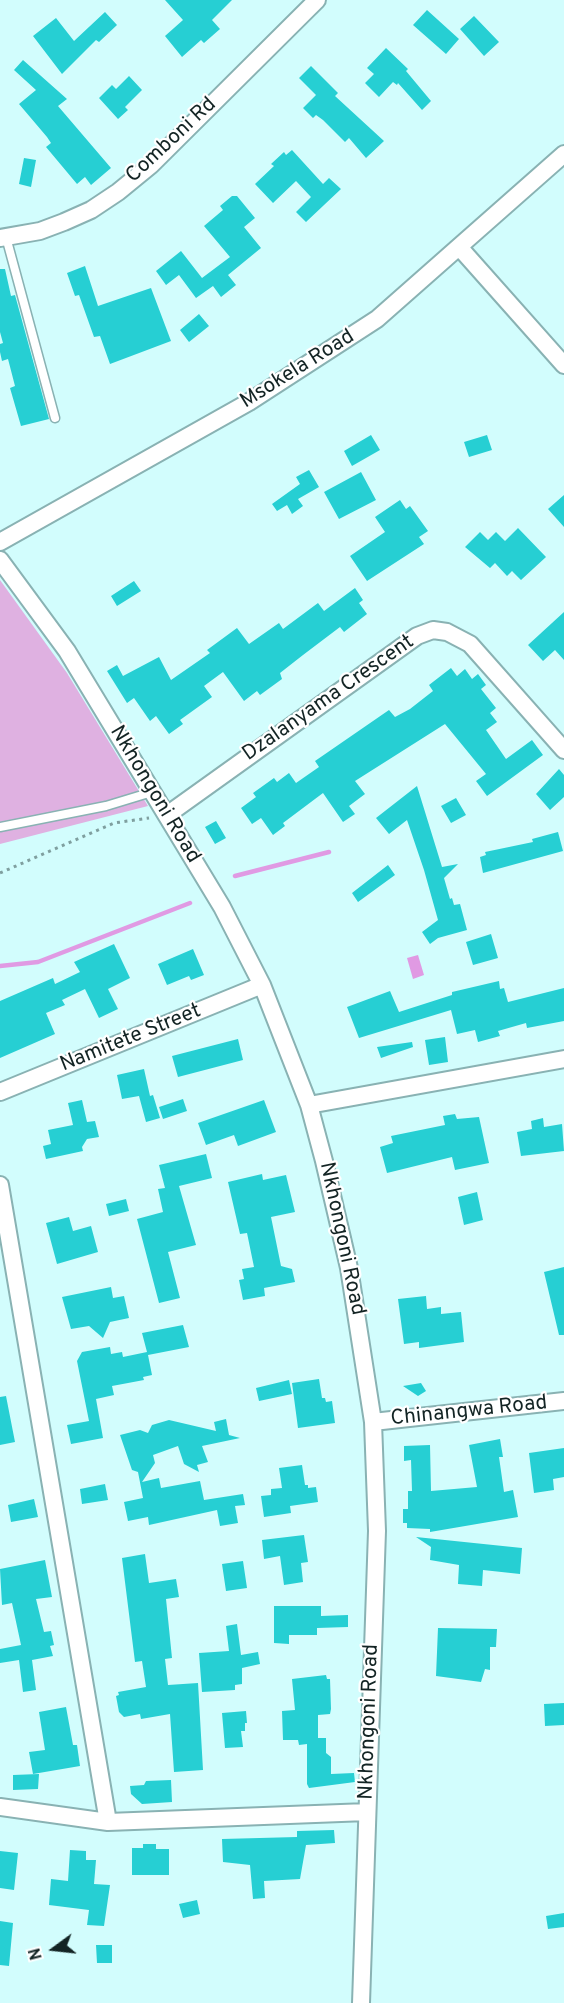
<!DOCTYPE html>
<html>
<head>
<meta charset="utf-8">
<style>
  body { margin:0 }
  #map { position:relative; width:564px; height:2003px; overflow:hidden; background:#d2fdfd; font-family:Overpass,sans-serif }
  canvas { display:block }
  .north { position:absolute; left:24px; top:1919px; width:60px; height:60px; -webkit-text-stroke:4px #fff; paint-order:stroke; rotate:255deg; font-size:16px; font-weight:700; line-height:24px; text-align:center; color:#132424 }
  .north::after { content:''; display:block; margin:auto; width:21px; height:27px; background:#132424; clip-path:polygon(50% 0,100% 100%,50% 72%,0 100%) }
</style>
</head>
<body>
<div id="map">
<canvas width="564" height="2003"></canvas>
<div class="north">N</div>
</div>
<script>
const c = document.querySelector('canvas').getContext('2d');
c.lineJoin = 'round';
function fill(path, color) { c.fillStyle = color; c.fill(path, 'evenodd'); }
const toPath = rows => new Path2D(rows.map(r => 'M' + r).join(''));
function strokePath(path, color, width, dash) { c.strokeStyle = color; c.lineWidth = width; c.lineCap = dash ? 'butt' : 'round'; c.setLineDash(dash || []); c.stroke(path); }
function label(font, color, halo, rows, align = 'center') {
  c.font = font + ' Overpass,sans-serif'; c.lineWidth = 4.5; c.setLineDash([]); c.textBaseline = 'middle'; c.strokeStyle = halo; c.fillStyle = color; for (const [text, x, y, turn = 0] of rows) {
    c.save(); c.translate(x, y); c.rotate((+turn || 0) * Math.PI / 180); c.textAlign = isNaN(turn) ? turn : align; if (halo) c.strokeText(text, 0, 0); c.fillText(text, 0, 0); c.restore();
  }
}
fill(toPath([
  [0,580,67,673,148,806,0,844]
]), '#dfb1e1');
fill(toPath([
  [418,955,424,975,413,979,407,958]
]), '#e09ae3');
strokePath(toPath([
  [235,876,329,852],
  [0,966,38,962,190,903]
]), '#e09ae3', 4.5);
fill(toPath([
  [165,0,232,0,212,20,220,29,204,43,201,40,182,57,165,36,183,20],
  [427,10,459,39,446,54,413,25],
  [105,12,117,25,99,42,96,40,62,74,33,36,56,18,74,41],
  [474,16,499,42,484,56,460,29],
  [386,48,408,69,406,71,431,101,422,110,398,83,397,85,393,82,379,97,365,83,374,74,367,68],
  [23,60,67,99,58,106,111,168,91,185,85,177,77,184,46,147,51,143,47,137,19,104,36,90,14,70],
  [311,66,338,93,335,96,384,141,366,158,349,138,345,142,323,120,316,115,313,118,303,108,316,95,299,78],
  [129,76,142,90,125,107,128,110,118,119,99,98,112,85,116,89],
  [292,150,323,184,329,178,341,189,306,222,296,212,311,197,296,181,273,203,255,184,274,166,271,164,284,152,286,155],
  [24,158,36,160,31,187,19,184],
  [232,196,237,196,255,218,244,227,261,248,228,275,236,285,221,297,213,286,196,298,179,275,166,285,156,271,181,251,202,278,230,257,204,226,223,210,220,206],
  [85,266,98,306,151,288,171,341,110,364,100,336,94,337,79,295,75,296,67,273],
  [0,269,5,269,11,296,15,295,49,419,21,426,10,388,15,386,8,359,2,361,0,352,0,344,3,343,0,332],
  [199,314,209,326,189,342,180,330],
  [371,435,380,450,352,466,344,451],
  [487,435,492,450,469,457,464,442],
  [309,470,319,487,298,499,303,506,292,514,287,505,277,511,272,504,300,484,296,477],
  [361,472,376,500,339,519,324,492],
  [564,495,564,527,548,509],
  [400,500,406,509,410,506,428,531,419,537,424,544,367,581,350,556,385,532,375,517],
  [518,528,546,557,521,580,512,571,507,576,495,563,490,568,465,547,480,532,488,540,496,532,505,541],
  [134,581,141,591,117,606,111,596],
  [355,588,363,600,359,603,367,614,344,632,340,627,303,655,280,673,282,679,260,695,257,691,244,701,223,672,204,686,212,697,180,720,183,724,169,734,156,716,150,721,134,698,127,703,107,671,117,665,123,676,159,657,171,680,210,653,207,650,237,628,249,644,279,623,283,629,318,603,324,611],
  [564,612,564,660,555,650,543,661,528,645],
  [451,668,457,676,465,669,472,679,478,674,486,685,481,689,496,708,490,713,497,722,486,730,506,759,532,740,543,755,487,796,476,781,486,774,445,724,355,781,365,794,349,806,355,814,343,822,323,793,283,823,285,826,273,835,261,818,252,824,241,808,256,797,253,793,274,778,277,782,289,773,296,783,319,767,315,761,389,710,395,717,410,709,433,691,429,685],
  [559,769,564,775,564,797,550,810,536,794],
  [417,786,442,867,458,864,444,878,450,899,452,898,454,905,460,904,467,930,438,938,430,944,422,932,438,920,424,870,407,820,389,834,376,818],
  [456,798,466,815,451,823,441,806],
  [216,821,226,838,215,844,205,827],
  [558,832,563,851,483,873,480,857,486,855,485,852,533,842,532,839],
  [388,865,395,875,358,902,352,893],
  [491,934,498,958,473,965,466,942],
  [114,944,130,978,108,989,118,1009,99,1018,85,989,62,1000,65,1005,46,1013,55,1034,0,1058,0,1001,53,978,55,984,80,972,74,962],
  [193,949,204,975,191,980,189,976,167,985,158,964],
  [499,981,500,989,504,988,508,1002,564,988,564,1021,527,1028,526,1023,498,1031,500,1036,478,1042,475,1030,457,1034,451,1010,359,1038,347,1007,390,991,399,1012,452,995,452,992],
  [445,1037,448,1062,429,1065,425,1040],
  [238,1039,243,1060,178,1077,172,1056],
  [412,1042,413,1047,381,1058,377,1047],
  [144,1069,150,1096,153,1095,160,1118,146,1122,139,1096,122,1099,117,1075],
  [183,1099,187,1111,163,1119,159,1107],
  [82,1100,87,1122,95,1121,99,1137,87,1139,82,1147,83,1151,46,1159,43,1146,51,1144,48,1130,73,1125,68,1103],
  [264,1100,276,1132,238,1146,234,1135,206,1145,198,1123],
  [455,1114,457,1119,479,1117,489,1163,455,1170,452,1157,387,1173,380,1147,393,1143,391,1136,445,1125,443,1116],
  [543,1118,544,1127,562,1124,564,1151,521,1156,517,1132,532,1129,531,1121],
  [206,1154,212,1178,179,1186,196,1245,168,1252,180,1298,159,1303,137,1219,163,1212,158,1189,165,1188,159,1165],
  [262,1174,263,1180,286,1175,295,1212,271,1217,281,1266,292,1269,295,1282,264,1288,265,1296,243,1300,239,1280,244,1279,242,1269,254,1267,247,1233,240,1234,228,1182],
  [477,1192,483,1220,464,1225,458,1197],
  [126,1199,129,1211,109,1216,106,1204],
  [69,1217,73,1231,91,1226,98,1252,57,1264,46,1223],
  [564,1267,564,1335,559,1335,544,1272],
  [111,1287,113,1298,124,1296,129,1318,110,1322,103,1338,89,1326,71,1329,62,1297],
  [426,1296,427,1309,441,1307,441,1314,461,1312,464,1342,419,1348,419,1342,404,1344,398,1299],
  [183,1325,189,1347,148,1355,152,1375,143,1377,144,1380,112,1386,114,1395,96,1399,103,1438,71,1444,67,1425,89,1421,77,1361,82,1352,110,1347,111,1354,122,1352,123,1357,147,1352,142,1333],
  [319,1379,322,1398,325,1398,326,1402,332,1401,335,1423,298,1428,292,1383],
  [289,1380,292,1394,259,1401,256,1388],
  [421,1383,426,1391,418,1396,403,1386],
  [6,1396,15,1442,0,1445,0,1397],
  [226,1419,229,1435,240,1438,202,1446,208,1462,197,1465,199,1472,184,1464,178,1446,153,1455,155,1463,142,1482,159,1478,161,1488,200,1481,204,1500,243,1494,245,1505,235,1506,238,1523,220,1526,217,1510,149,1525,148,1517,128,1521,124,1502,143,1498,138,1472,132,1470,120,1435,140,1430,148,1433,152,1425,169,1420,216,1431,214,1422],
  [500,1439,503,1457,499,1457,504,1492,513,1490,518,1517,430,1532,430,1529,407,1528,407,1523,403,1523,403,1509,408,1509,408,1491,412,1491,411,1460,404,1461,404,1446,430,1445,431,1491,477,1487,469,1445],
  [564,1448,564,1477,553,1479,554,1490,534,1493,529,1453],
  [302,1465,305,1485,308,1485,308,1488,316,1487,318,1502,290,1506,291,1513,264,1517,261,1496,271,1495,271,1489,282,1488,279,1468],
  [105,1484,108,1500,82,1504,80,1489],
  [34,1499,38,1517,11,1522,8,1505],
  [304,1535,308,1562,301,1563,303,1582,284,1585,280,1556,264,1559,262,1540],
  [416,1537,522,1548,520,1574,483,1570,482,1586,458,1584,459,1565,430,1560,431,1547],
  [145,1554,149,1583,176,1579,179,1597,166,1599,172,1658,165,1659,168,1685,198,1683,203,1770,174,1772,170,1714,141,1719,140,1714,124,1717,119,1712,116,1696,119,1695,118,1692,146,1687,142,1661,135,1662,122,1558],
  [45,1560,52,1597,36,1599,44,1632,51,1631,54,1645,50,1646,53,1656,32,1660,36,1690,23,1692,19,1660,0,1663,0,1649,21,1645,12,1603,2,1605,0,1569],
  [243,1561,247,1588,226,1591,222,1564],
  [274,1606,321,1606,321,1616,348,1615,348,1627,317,1628,317,1635,289,1635,289,1644,274,1643],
  [237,1624,241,1655,258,1652,260,1664,242,1668,242,1684,235,1685,235,1690,202,1692,199,1653,229,1651,226,1626],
  [438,1628,497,1629,496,1647,490,1647,490,1670,485,1669,481,1682,436,1676],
  [326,1675,327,1679,330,1679,331,1709,330,1714,318,1715,318,1738,326,1738,326,1753,331,1757,331,1774,354,1773,355,1782,309,1788,307,1784,307,1744,299,1745,298,1740,283,1740,282,1711,295,1710,292,1679],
  [564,1703,564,1725,545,1726,544,1704],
  [66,1707,73,1745,77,1745,80,1766,33,1774,29,1752,45,1750,39,1712],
  [246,1711,247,1723,245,1723,245,1731,241,1731,243,1747,225,1748,222,1713],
  [39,1774,38,1789,13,1790,13,1775],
  [171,1780,172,1802,142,1804,131,1794,130,1786,144,1785,146,1781],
  [334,1830,335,1843,306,1845,300,1879,264,1881,265,1898,253,1899,250,1865,223,1862,222,1839,297,1837,297,1831],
  [143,1844,156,1844,156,1849,169,1849,169,1875,132,1875,132,1848,143,1848],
  [70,1850,86,1851,86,1860,96,1860,94,1884,110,1885,104,1926,87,1925,89,1910,49,1905,51,1879,68,1881],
  [0,1851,18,1853,14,1890,0,1888],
  [197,1900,200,1914,183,1918,179,1904],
  [564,1913,564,1927,548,1929,546,1916],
  [0,1921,13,1923,9,1966,0,1965],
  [96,1945,112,1945,112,1963,97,1963]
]), '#26cfd3');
const service = toPath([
  [6,237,55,418],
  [0,827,106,806,152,792]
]);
const minor = toPath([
  [0,238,40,231,64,222,91,210,118,192,151,165,317,0],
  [460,248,564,365],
  [0,542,249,402,377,319,564,154],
  [0,560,67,651,222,907,262,985,309,1105,324,1161,349,1268,373,1422,377,1531,361,2003],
  [167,815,417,636,433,630,447,632,470,644,564,750],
  [0,1092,262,985],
  [309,1105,564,1059],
  [0,1185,108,1822],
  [373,1422,564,1401],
  [0,1807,108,1822,367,1812]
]);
strokePath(service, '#89b2b3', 11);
strokePath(minor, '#89b2b3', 20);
strokePath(toPath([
  [0,873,114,823,149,818]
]), '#7f9f9f', 3, [3, 4.5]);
strokePath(service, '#fff', 8);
strokePath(minor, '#fff', 16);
label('21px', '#132424', '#fff', [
  ["Comboni Rd",172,141,-43],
  ["Msokela Road",298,370,-32],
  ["Dzalanyama Crescent",329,699,-35],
  ["Nkhongoni Road",154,795,59],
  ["Namitete Street",131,1039,-22],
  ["Nkhongoni Road",341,1239,78],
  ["Chinangwa Road",469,1412,-6],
  ["Nkhongoni Road",370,1722,-88]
]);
</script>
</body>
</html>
